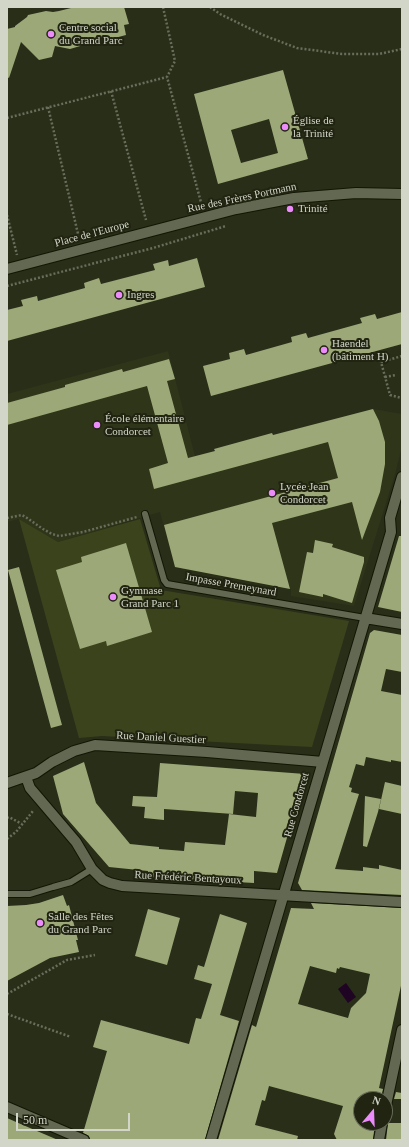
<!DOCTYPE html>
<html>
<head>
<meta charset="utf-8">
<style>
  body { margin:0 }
  #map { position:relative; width:409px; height:1147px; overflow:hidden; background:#292e19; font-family:Georgia,serif }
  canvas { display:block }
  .frame { position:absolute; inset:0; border:8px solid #d2d6c9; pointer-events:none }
  .north { position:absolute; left:353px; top:1091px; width:40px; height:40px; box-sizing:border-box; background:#202410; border:1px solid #676b5a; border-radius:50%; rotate:19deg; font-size:11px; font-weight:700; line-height:16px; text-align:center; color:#d2d6c9 }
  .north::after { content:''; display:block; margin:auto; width:14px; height:18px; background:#ec8cfa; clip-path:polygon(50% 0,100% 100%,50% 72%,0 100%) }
  .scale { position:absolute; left:16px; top:1113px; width:114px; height:18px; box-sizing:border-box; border:2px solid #d2d6c9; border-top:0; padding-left:5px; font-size:12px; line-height:14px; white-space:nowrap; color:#d2d6c9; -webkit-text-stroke:3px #202410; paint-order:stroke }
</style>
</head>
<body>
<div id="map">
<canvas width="409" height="1147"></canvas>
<div class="frame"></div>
<div class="north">N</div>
<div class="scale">50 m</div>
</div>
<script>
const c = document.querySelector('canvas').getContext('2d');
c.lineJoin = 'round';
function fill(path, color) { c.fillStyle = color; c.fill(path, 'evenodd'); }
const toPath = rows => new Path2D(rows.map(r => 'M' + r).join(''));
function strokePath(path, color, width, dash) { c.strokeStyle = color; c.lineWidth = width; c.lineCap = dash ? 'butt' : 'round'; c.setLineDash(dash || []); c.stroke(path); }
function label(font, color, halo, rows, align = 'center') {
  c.font = font + ' Georgia,serif'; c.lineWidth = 4; c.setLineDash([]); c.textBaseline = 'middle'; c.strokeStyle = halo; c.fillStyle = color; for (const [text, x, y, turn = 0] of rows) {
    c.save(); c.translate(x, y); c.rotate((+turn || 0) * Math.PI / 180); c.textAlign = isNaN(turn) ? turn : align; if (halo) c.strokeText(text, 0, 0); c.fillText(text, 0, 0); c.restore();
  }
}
fill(toPath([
  [168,351,195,456,373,409,402,414,402,447,395,474,354,606,291,596,291,589,175,567,160,512,58,542,19,519,7,522,7,394]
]), '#2f3519');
fill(toPath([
  [19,519,58,542,140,519,161,590,349,621,312,747,102,736,79,738]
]), '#3b431d');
fill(toPath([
  [346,983,356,997,348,1003,338,989]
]), '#1f0423');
fill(toPath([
  [75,7,124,7,129,24,124,25,126,35,107,40,98,36,87,44,70,49,55,46,52,57,39,60,21,42,9,78,7,77,7,29,15,27,15,26,27,17,28,15,46,11,53,12,59,11],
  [283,70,308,159,218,184,194,94],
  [269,119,278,153,241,163,231,130],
  [197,258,205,287,7,341,7,310,23,306,21,300,37,296,38,301,85,288,84,283,99,278,101,284,155,270,153,264,168,260,169,266],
  [402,312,402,344,211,396,203,366,230,359,229,353,244,349,246,355,292,342,291,337,306,333,308,338,362,323,360,318,375,314,377,319],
  [169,359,175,379,167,381,188,458,215,451,214,449,272,433,273,435,373,409,379,421,385,442,385,464,380,492,362,540,352,502,272,523,290,589,175,567,164,525,338,478,328,442,154,489,149,469,168,463,147,386,7,425,7,403,65,387,65,385,122,369,123,372],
  [399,536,402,536,402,612,378,607],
  [315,540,333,544,332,547,364,557,364,562,352,603,323,594,323,597,299,592,307,552,313,553],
  [126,543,152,632,107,646,106,641,80,649,56,570,82,562,81,557],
  [19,567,62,725,51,728,8,570],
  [374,630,402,635,402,672,386,669,381,691,402,695,402,762,391,760,391,762,366,757,364,766,356,764,349,787,352,788,351,792,359,794,335,869,363,871,363,867,379,869,379,865,402,870,402,895,302,890,298,883,370,633],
  [84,762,96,803,130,844,159,847,159,849,184,851,185,842,225,845,229,814,256,817,258,793,235,791,233,814,164,809,164,820,144,818,145,807,132,806,133,796,157,797,160,763,305,774,277,873,254,871,254,883,149,877,148,871,109,867,63,814,53,776],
  [385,782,402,786,402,814,379,809],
  [365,796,381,799,378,812,367,847,363,846],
  [63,895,67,906,69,905,78,940,76,940,79,952,50,958,7,981,7,906,26,905,39,903],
  [311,903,402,908,402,981,379,1088,383,1089,381,1099,361,1099,361,1123,375,1123,373,1140,337,1140,334,1134,343,1106,269,1086,265,1101,262,1100,255,1125,298,1136,297,1140,218,1140,252,1025,256,1027,291,908,314,909],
  [310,966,336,973,337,968,339,969,340,967,370,974,366,993,351,1008,348,1018,298,1004],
  [148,909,180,918,167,965,135,956],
  [220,914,247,923,220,1015,239,1021,205,1140,90,1140,89,1136,83,1133,107,1051,93,1047,101,1020,189,1044,196,1018,201,1019,212,984,194,979,198,965,204,967],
  [396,1092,402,1093,402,1099,394,1099],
  [7,1118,23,1125,58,1140,7,1140],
  [388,1123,402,1123,402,1140,386,1140]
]), '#9ca877');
const lane = toPath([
  [145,514,164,580,167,584,365,618],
  [7,894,30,894,53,887,71,882,92,869]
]);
const street = toPath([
  [7,269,236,209,294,198,356,193,402,194],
  [365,618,402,624],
  [26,777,30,788,76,842,92,869,103,880,110,883,122,886,402,902],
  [7,783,36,773,52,762,74,751,95,745,207,752,323,762],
  [7,1107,84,1140],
  [385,1110,402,1030],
  [211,1140,391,532,390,518,402,477],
  [379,1140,382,1123]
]);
strokePath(lane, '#121604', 8);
strokePath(street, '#121604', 12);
strokePath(toPath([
  [163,7,175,61,167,77,202,206],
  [210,7,220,14,263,35,297,48,342,54,379,54,402,49],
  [111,91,146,220],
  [48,107,79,238],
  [7,118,167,77],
  [7,215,17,255],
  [7,286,153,248,226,226],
  [402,356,381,362,390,395,402,398],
  [385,377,396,375],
  [7,518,22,515,27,518,43,529,52,534,59,536,83,532,137,517],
  [7,818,9,817,22,824],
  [7,839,16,832,33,811],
  [7,994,67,960,95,955],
  [7,1014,71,1037]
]), '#696d5b', 2.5, [2, 2]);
strokePath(lane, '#626851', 6);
strokePath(street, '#626851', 10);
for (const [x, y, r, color] of [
  [51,34,4,"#ec8cfa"],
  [285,127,4,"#ec8cfa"],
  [290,209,4,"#ec8cfa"],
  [119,295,4,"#ec8cfa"],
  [324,350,4,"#ec8cfa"],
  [97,425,4,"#ec8cfa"],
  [272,493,4,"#ec8cfa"],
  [113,597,4,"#ec8cfa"],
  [40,923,4,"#ec8cfa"]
]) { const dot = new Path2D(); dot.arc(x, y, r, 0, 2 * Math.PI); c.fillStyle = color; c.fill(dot); strokePath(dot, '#202410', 1.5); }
label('11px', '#d2d6c9', '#202410', [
  ["Centre social",59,28],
  ["du Grand Parc",59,41],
  ["Église de",293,121],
  ["la Trinité",293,134],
  ["Trinité",298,209],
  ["Ingres",127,295],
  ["Haendel",332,344],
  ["(bâtiment H)",332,357],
  ["École élémentaire",105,419],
  ["Condorcet",105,432],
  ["Lycée Jean",280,487],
  ["Condorcet",280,500],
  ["Gymnase",121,591],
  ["Grand Parc 1",121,604],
  ["Salle des Fêtes",48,917],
  ["du Grand Parc",48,930]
], 'left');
label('11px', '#d2d6c9', '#202410', [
  ["Rue des Frères Portmann",242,198,-12],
  ["Place de l'Europe",92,234,-15],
  ["Impasse Premeynard",231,585,10],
  ["Rue Daniel Guestier",161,738,3],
  ["Rue Condorcet",297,805,-74],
  ["Rue Frédéric Bentayoux",188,878,3]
]);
</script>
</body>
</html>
